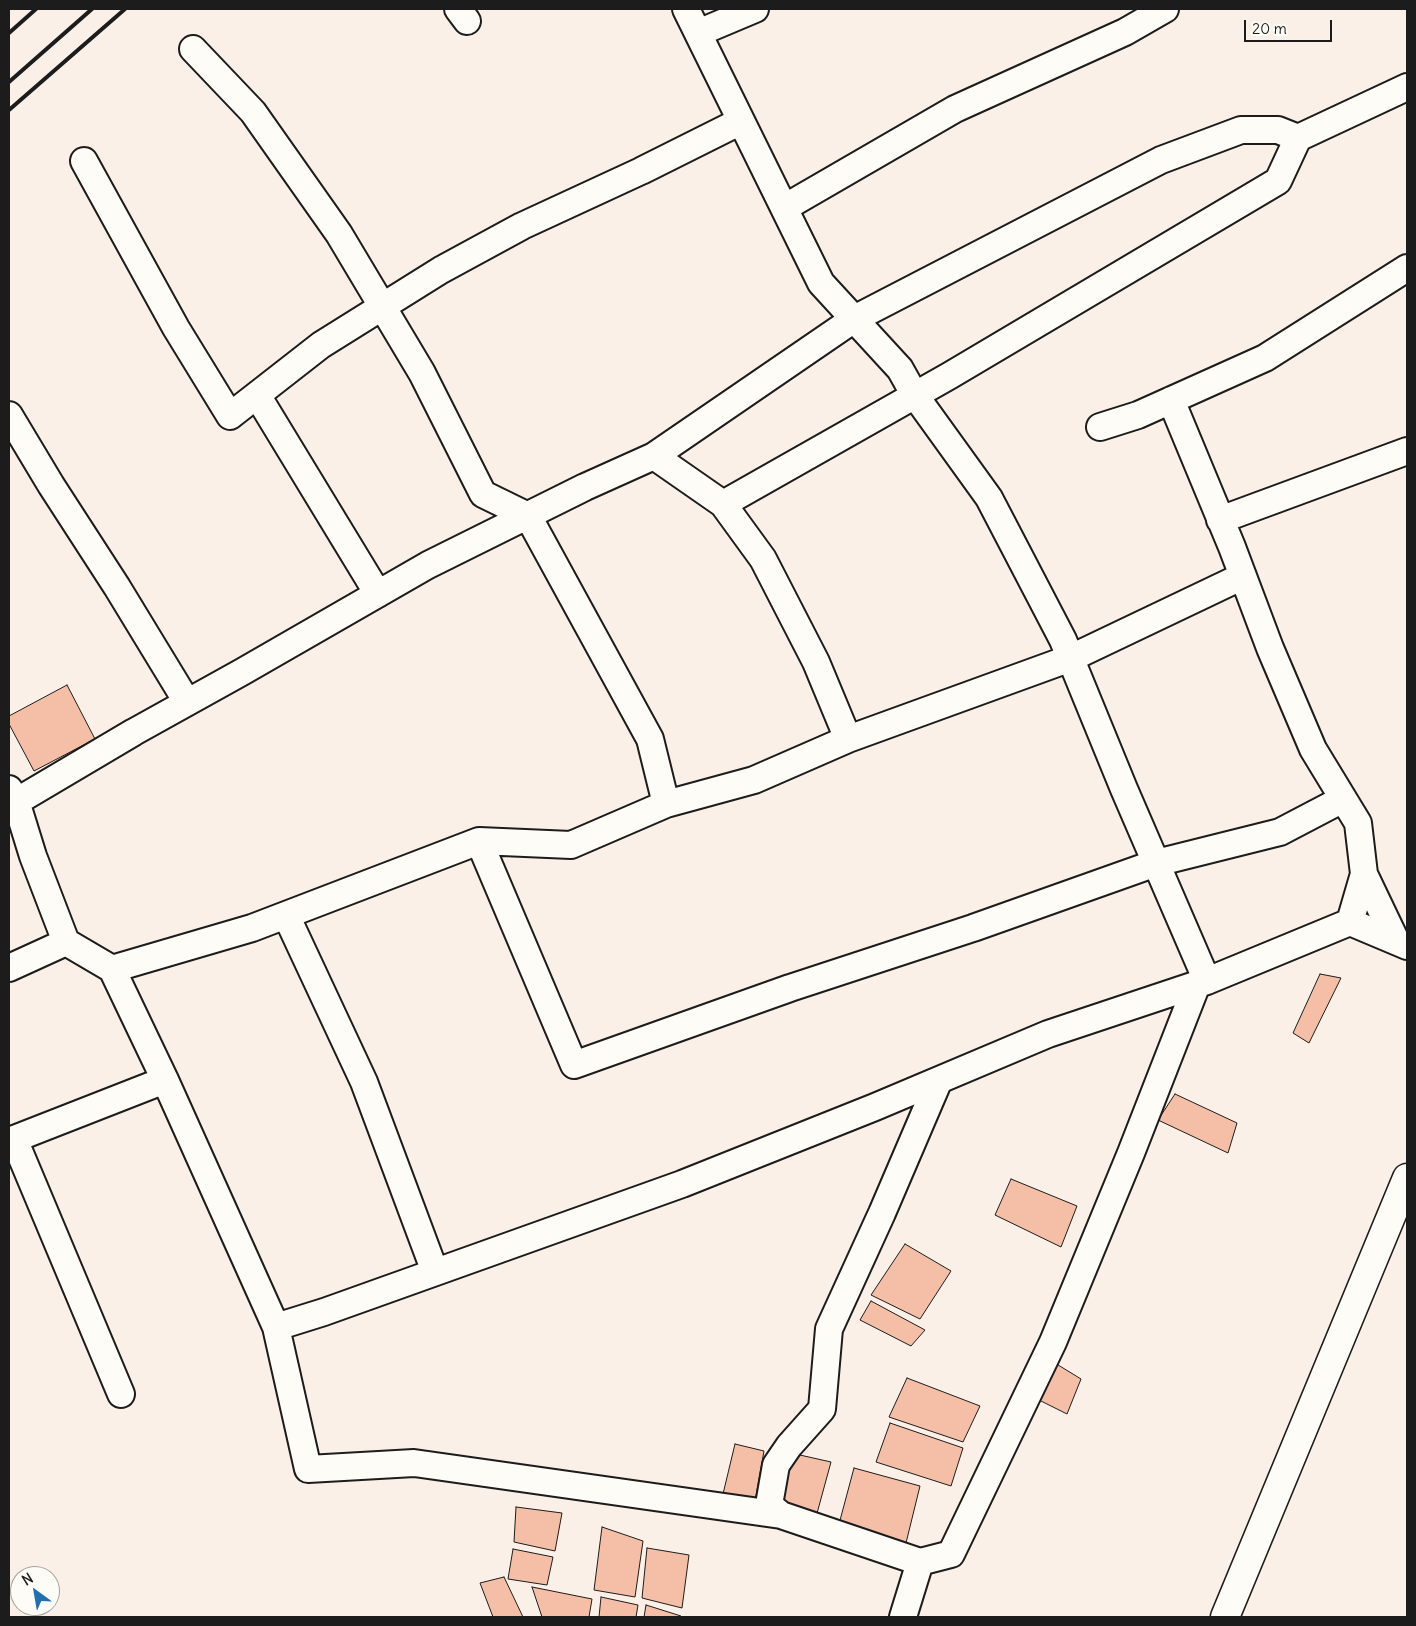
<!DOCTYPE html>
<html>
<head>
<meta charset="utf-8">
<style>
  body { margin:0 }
  #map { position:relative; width:1416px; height:1626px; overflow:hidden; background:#fbf0e7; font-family:Delius,sans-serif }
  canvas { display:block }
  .frame { position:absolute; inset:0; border:10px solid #1c1c1c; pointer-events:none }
  .north { position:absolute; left:10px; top:1566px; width:50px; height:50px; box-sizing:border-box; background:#fdfcf7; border:1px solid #a3a29f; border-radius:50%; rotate:328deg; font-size:14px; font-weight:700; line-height:20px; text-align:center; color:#1c1c1c }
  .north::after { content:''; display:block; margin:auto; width:18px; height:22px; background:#1f6fb2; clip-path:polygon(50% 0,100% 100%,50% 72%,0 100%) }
  .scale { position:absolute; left:1244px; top:20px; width:88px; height:22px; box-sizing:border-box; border:2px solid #1c1c1c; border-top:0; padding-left:6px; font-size:15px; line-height:18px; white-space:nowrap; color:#1c1c1c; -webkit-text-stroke:4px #fdfcf7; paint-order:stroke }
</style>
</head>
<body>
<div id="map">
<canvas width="1416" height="1626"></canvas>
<div class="frame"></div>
<div class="north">N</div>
<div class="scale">20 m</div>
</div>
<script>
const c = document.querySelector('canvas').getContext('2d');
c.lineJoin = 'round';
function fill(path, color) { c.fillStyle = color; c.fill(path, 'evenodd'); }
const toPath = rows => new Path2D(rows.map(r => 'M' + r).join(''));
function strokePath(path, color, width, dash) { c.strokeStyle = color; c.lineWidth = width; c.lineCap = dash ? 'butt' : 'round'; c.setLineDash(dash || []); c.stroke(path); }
const building = toPath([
  [67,685,95,739,34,771,9,724,9,716,67,685],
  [1320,974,1341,978,1309,1043,1293,1033,1320,974],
  [1175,1094,1237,1123,1228,1153,1158,1120,1175,1094],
  [1011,1179,1077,1206,1061,1247,995,1215,1011,1179],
  [905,1244,951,1271,920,1319,871,1295,905,1244],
  [871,1301,925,1330,911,1346,860,1320,871,1301],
  [1050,1360,1081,1379,1067,1414,1033,1397,1050,1360],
  [907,1378,980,1406,963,1442,889,1417,907,1378],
  [890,1423,963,1448,951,1486,876,1462,890,1423],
  [735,1444,764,1451,755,1501,723,1494,735,1444],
  [791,1453,831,1462,816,1517,781,1507,791,1453],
  [854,1468,920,1486,906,1543,839,1524,854,1468],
  [516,1507,562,1513,555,1551,514,1542,516,1507],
  [602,1527,643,1541,635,1597,594,1590,602,1527],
  [647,1548,689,1555,682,1608,642,1598,647,1548],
  [513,1549,553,1557,547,1585,508,1579,513,1549],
  [504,1577,523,1617,493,1617,480,1583,504,1577],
  [532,1587,592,1599,589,1617,542,1617,532,1587],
  [601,1597,638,1605,636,1617,599,1617,601,1597],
  [646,1605,681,1616,681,1617,644,1617,646,1605]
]);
fill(building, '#f4bfa6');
strokePath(building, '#1c1c1c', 1);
const minor = toPath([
  [458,9,467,21],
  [686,9,821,283,900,369,914,394,989,498,1063,640,1124,789,1207,981],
  [698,33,755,9],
  [193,49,253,112,339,234,422,373,483,494,528,516,650,739,666,804],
  [84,161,176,328,230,416,321,345,441,270,522,226,641,171,741,121],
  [784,208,955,109,1125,32,1165,9],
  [257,395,378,594],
  [1171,400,1232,547,1270,648,1313,749,1358,823,1364,874,1350,922],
  [9,415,51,485,117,587,187,702],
  [1100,427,1138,415,1265,358,1407,268],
  [654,456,854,319,1161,160,1241,130,1278,130,1298,138],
  [723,504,949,376,1278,181,1298,138,1407,87],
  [1220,520,1407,451],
  [9,789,16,801,33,856,66,942],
  [9,806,134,732,242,672,428,565,585,487,654,456,723,504,763,559,816,662,848,739],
  [479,841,574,1065,790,988,973,928,1156,863,1280,832,1343,799],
  [1364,874,1396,941],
  [286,915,364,1082,435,1272],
  [9,968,66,942,112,969,252,928,479,841,571,845,666,804,754,780,848,739,1071,658,1243,576],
  [112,969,165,1080,276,1327,308,1469,414,1463,781,1515,920,1562,951,1554,1053,1342,1131,1153,1197,984],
  [14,1139,121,1394],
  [9,1141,165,1080],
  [276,1327,324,1312,682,1184,875,1107,1048,1034,1207,981,1350,922,1407,946],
  [781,1515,769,1505,776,1465,789,1446,822,1409,829,1329,882,1213,939,1080],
  [903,1617,920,1562]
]);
const secondary = toPath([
  [1225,1617,1407,1178]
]);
strokePath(minor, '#1c1c1c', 30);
strokePath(secondary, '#1c1c1c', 31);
strokePath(minor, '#fdfcf7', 26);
strokePath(secondary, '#fdfcf7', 28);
strokePath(toPath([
  [9,33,36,9],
  [9,82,92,9],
  [9,110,125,9]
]), '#1c1c1c', 4);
</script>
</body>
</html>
